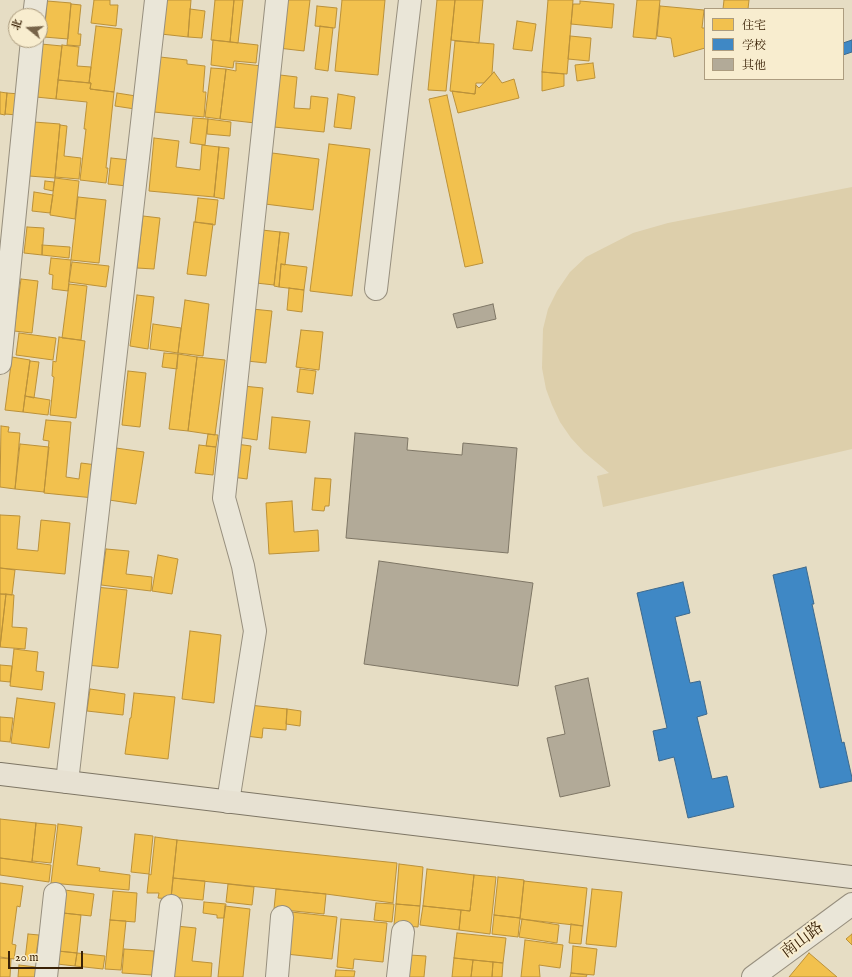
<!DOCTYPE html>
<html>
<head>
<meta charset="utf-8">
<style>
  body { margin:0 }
  #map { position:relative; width:852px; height:977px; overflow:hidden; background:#e6ddc4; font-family:"IM FELL English","Noto Serif SC",serif }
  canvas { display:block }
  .legend { position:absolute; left:704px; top:8px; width:140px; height:72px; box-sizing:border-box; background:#f8edcf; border:1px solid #ac9c7f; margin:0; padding:5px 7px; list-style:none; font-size:12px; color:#3a2207 }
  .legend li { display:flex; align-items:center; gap:8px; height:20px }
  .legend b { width:20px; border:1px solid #ac9c7f }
  .north { position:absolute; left:8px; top:8px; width:40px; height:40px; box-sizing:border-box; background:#f8edcf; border:1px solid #ac9c7f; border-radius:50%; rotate:288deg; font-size:11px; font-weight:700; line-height:16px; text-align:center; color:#3a2207 }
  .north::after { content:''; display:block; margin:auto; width:14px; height:18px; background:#766349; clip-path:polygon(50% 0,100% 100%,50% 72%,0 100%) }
  .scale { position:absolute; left:8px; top:951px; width:75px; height:18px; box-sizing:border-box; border:2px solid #3a2207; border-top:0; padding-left:5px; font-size:12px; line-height:14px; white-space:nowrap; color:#3a2207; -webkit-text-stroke:3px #f8edcf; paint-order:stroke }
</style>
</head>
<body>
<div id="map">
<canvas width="852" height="977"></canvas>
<ul class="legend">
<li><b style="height:11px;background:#f2c14e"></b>住宅</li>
<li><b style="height:11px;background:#3f88c5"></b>学校</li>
<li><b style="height:11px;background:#b2aa98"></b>其他</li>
</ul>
<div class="north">北</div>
<div class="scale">20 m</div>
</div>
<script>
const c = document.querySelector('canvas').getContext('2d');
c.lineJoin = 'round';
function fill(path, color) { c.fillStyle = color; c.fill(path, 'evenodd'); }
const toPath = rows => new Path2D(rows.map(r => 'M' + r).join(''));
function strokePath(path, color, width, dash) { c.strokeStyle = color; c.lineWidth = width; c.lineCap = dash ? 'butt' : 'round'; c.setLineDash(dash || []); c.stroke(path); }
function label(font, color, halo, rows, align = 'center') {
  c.font = font + ' "IM FELL English","Noto Serif SC",serif'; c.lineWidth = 4; c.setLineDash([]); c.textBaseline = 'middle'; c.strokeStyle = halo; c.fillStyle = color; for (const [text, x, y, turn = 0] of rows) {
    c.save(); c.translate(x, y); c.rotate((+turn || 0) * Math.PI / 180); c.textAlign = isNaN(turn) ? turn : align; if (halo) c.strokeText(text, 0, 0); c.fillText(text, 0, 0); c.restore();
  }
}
fill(toPath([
  [852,187,852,449,603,507,597,476,609,473,584,452,571,438,560,422,552,405,546,389,542,368,543,329,548,309,557,291,570,272,586,257,633,233,668,223]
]), '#ddcfab');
const homes = toPath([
  [94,0,110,0,110,5,118,5,116,26,91,23,94,0],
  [164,0,191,0,188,37,161,34,164,0],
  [215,0,234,0,230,42,211,40,215,0],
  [234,0,243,0,238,43,230,42,234,0],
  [284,0,310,0,304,51,278,48,284,0],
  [342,0,385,0,378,75,335,71,342,0],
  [437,0,455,0,446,91,428,90,437,0],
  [455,0,483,0,479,43,451,40,455,0],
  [548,0,573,0,567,74,542,72,548,0],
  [637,0,660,0,656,39,633,37,637,0],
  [724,0,749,0,748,9,723,9,724,0],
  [47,1,71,3,68,39,44,37,47,1],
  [580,1,614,4,612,28,571,24,573,4,580,4,580,1],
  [71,4,81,5,78,34,81,34,80,46,67,45,71,4],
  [317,6,337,8,335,28,315,26,317,6],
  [660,6,704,10,702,28,705,28,705,48,674,57,671,38,657,36,660,6],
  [190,9,205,11,202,38,188,37,190,9],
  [517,21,536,24,532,51,513,49,517,21],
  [96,26,122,29,114,92,90,89,91,83,89,83,96,26],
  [320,26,333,28,328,71,315,69,320,26],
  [570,36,591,38,589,61,568,59,570,36],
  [213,40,258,45,256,63,234,61,233,68,211,65,213,40],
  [455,41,494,44,492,74,484,83,476,83,475,94,450,91,455,41],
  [41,44,62,46,56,99,36,97,41,44],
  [62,45,79,47,77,66,91,67,89,83,58,80,62,45],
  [160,57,187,60,187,64,205,66,203,92,206,92,204,117,154,112,160,57],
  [236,63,262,66,255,123,220,119,226,69,236,71,236,63],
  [593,63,595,78,577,81,575,65,593,63],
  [211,68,226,69,220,119,205,117,211,68],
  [494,72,502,83,514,79,519,98,458,113,452,91,475,94,476,85,479,88,494,72],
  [542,72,564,74,564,86,542,91,542,72],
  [280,75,297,77,294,108,310,109,311,96,328,98,324,132,274,127,280,75],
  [58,80,91,83,90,89,114,92,106,168,108,168,106,183,80,180,86,129,84,129,87,102,56,99,58,80],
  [0,92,7,93,5,115,0,114,0,92],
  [7,93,20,94,17,115,5,114,7,93],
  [117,93,136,96,135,109,115,106,117,93],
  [338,94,355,97,351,129,334,127,338,94],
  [447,95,483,263,465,267,429,99,447,95],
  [193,118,208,119,205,145,190,143,193,118],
  [208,119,231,122,230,136,207,134,208,119],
  [34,122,60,124,55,178,29,176,34,122],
  [60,125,67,126,64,156,81,158,79,179,55,177,60,125],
  [154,138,179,141,176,167,200,170,202,145,219,147,214,197,149,191,154,138],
  [329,144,370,149,352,296,310,291,329,144],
  [219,147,229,148,224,199,214,197,219,147],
  [272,153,319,159,313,210,265,204,272,153],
  [111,158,130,160,127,186,108,184,111,158],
  [55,178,79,181,75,219,50,215,55,178],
  [45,181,54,182,53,191,44,189,45,181],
  [34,192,53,195,50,213,32,211,34,192],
  [78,197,106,200,99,263,71,260,78,197],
  [198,198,218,200,215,225,195,222,198,198],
  [143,216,160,218,154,269,137,268,143,216],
  [194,222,213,224,206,276,187,274,194,222],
  [27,227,44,228,42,255,24,253,27,227],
  [262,230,280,232,274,285,256,283,262,230],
  [280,232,289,233,285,265,281,264,279,287,274,286,280,232],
  [42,245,70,247,69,258,42,255,42,245],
  [51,258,71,260,68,291,52,289,53,275,49,274,51,258],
  [72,262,109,266,106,287,69,282,72,262],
  [281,264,307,267,304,290,279,287,281,264],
  [21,279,38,281,32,333,14,331,21,279],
  [69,284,87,286,81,340,62,338,69,284],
  [289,288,304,290,302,312,287,310,289,288],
  [137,295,154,297,148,349,130,346,137,295],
  [185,300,209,304,203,356,178,353,185,300],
  [252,309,272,311,266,363,247,361,252,309],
  [153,324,181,328,178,353,150,349,153,324],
  [301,330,323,332,319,370,296,367,301,330],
  [19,333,56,338,53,360,16,355,19,333],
  [59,337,85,341,76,418,50,415,54,377,52,376,53,361,56,362,59,337],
  [164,353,178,354,177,369,162,367,164,353],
  [178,354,197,357,188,431,169,429,178,354],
  [12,357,30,360,23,412,5,410,12,357],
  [197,357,225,360,215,435,188,431,197,357],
  [30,361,39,362,34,398,25,396,30,361],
  [300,369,316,371,313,394,297,392,300,369],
  [128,371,146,373,140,427,122,425,128,371],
  [243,386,263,388,257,440,237,437,243,386],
  [25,396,50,400,48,415,23,412,25,396],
  [272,417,310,421,306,453,269,449,272,417],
  [46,420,71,422,66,477,79,479,81,463,97,465,94,498,44,493,49,441,43,440,46,420],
  [1,426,9,427,8,432,20,433,15,489,0,487,1,426],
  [208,434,218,435,216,447,206,446,208,434],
  [20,444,49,447,44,492,15,489,20,444],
  [236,444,251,446,247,479,232,477,236,444],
  [199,445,216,447,213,475,195,473,199,445],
  [116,448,144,452,136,504,109,500,116,448],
  [315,478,331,479,329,506,325,506,324,511,312,510,315,478],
  [292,501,294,532,318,530,319,551,269,554,266,503,292,501],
  [0,515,20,516,17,549,38,551,41,520,70,523,65,574,0,568,0,515],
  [106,549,129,551,126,574,152,577,151,591,101,585,106,549],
  [158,555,178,559,172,594,152,591,158,555],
  [0,568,15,570,12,595,0,594,0,568],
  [95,587,127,590,118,668,86,665,95,587],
  [0,594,6,594,0,647,0,594],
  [6,594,14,595,12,627,27,628,25,649,0,647,6,594],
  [190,631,221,635,214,703,182,699,190,631],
  [14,649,38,652,36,671,44,672,42,690,10,686,14,649],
  [0,665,12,666,10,682,0,681,0,665],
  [90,689,125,694,123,715,87,711,90,689],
  [134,693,175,697,168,759,125,754,130,718,131,718,134,693],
  [17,698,55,703,49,748,11,743,17,698],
  [249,705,287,709,286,730,263,728,262,738,246,736,249,705],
  [287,709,301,711,300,726,286,724,287,709],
  [0,717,13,718,10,742,0,741,0,717],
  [0,819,36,823,32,862,0,858,0,819],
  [36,823,56,825,51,863,32,861,36,823],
  [58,824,82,827,77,865,100,868,99,871,130,875,129,890,51,883,58,824],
  [135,834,153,836,149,874,131,872,135,834],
  [155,837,177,840,171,899,158,898,159,893,147,893,149,874,151,875,155,837],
  [177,840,397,863,393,903,326,894,173,878,177,840],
  [0,858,51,865,49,882,0,875,0,858],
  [399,864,423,867,420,906,396,904,399,864],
  [427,869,474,875,470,911,423,906,427,869],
  [474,875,496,877,490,934,459,930,461,910,470,911,474,875],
  [498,877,524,880,520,918,494,915,498,877],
  [173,878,205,881,203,900,171,897,173,878],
  [524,881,587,888,583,926,520,919,524,881],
  [0,883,23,886,20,907,17,906,12,944,16,945,14,959,0,957,0,883],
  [228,884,254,887,252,905,226,902,228,884],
  [276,889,326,894,324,914,274,909,276,889],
  [592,889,622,892,616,947,586,944,592,889],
  [65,890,94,894,91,916,63,913,65,890],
  [113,891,137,893,135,922,110,920,113,891],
  [204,902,226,904,224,918,217,918,217,915,203,913,204,902],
  [376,903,394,904,392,922,374,920,376,903],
  [396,904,420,906,418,927,394,925,396,904],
  [225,906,250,909,243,977,218,977,225,906],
  [423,906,461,910,459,930,420,925,423,906],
  [291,912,337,917,332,959,286,954,291,912],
  [63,913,81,915,77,953,58,951,63,913],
  [494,915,520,918,518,937,492,934,494,915],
  [341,919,387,923,383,962,354,959,353,969,337,967,341,919],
  [522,919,559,925,557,943,519,937,522,919],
  [110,920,126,921,121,970,105,969,110,920],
  [571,924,583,926,581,944,569,943,571,924],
  [176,926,196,928,192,961,212,963,211,977,171,977,176,926],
  [457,933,506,938,503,963,454,958,457,933],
  [28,934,39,935,35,961,25,960,28,934],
  [852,934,852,945,846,939,852,934],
  [525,940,563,945,560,968,539,965,540,977,521,977,525,940],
  [573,946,597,949,594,975,571,973,573,946],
  [124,949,154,951,152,975,122,973,124,949],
  [58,951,77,953,75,966,57,964,58,951],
  [77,953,105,956,103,969,75,966,77,953],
  [809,953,837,977,789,977,809,953],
  [409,955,426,956,424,977,407,977,409,955],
  [0,958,11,959,10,977,0,977,0,958],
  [454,958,473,960,471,977,452,977,454,958],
  [473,960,493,962,492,977,471,977,473,960],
  [493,962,503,963,502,977,492,977,493,962],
  [19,965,36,967,35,977,18,977,19,965],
  [336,970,355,971,354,977,335,977,336,970],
  [571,973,587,975,586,977,570,977,571,973]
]);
fill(homes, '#f2c14e');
strokePath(homes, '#bb9139', 1);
const schools = toPath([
  [852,40,852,52,843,55,843,43,852,40],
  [806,567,814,604,812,604,842,743,844,742,852,778,852,781,820,788,773,575,806,567],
  [683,582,690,613,675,617,690,683,700,681,707,714,697,717,712,779,727,776,734,807,688,818,674,757,659,761,653,731,667,728,637,593,683,582]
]);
fill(schools, '#3f88c5');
strokePath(schools, '#3e698c', 1);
const building = toPath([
  [493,304,496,319,457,328,453,314,493,304],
  [355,433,408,438,407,450,462,455,463,443,517,448,508,553,346,538,355,433],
  [379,561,533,583,518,686,364,664,379,561],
  [588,678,610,786,560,797,547,738,565,734,555,686,588,678]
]);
fill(building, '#b2aa98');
strokePath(building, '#7e7665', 1);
const minor = toPath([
  [34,16,36,0],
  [376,289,410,0],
  [0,363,32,40],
  [67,782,156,0],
  [228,802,255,631,243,566,224,498,277,0],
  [46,977,55,894],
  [163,977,171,906],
  [277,977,282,917],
  [398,977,403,932],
  [753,977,852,904]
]);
const major = toPath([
  [0,774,852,877]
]);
strokePath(minor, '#978f7e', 24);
strokePath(major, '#7e7665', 24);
strokePath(minor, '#eae6d8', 22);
strokePath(major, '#e7e1d2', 22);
label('16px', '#3a2207', '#f8edcf', [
  ["南山路",803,941,-37]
]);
</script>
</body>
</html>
